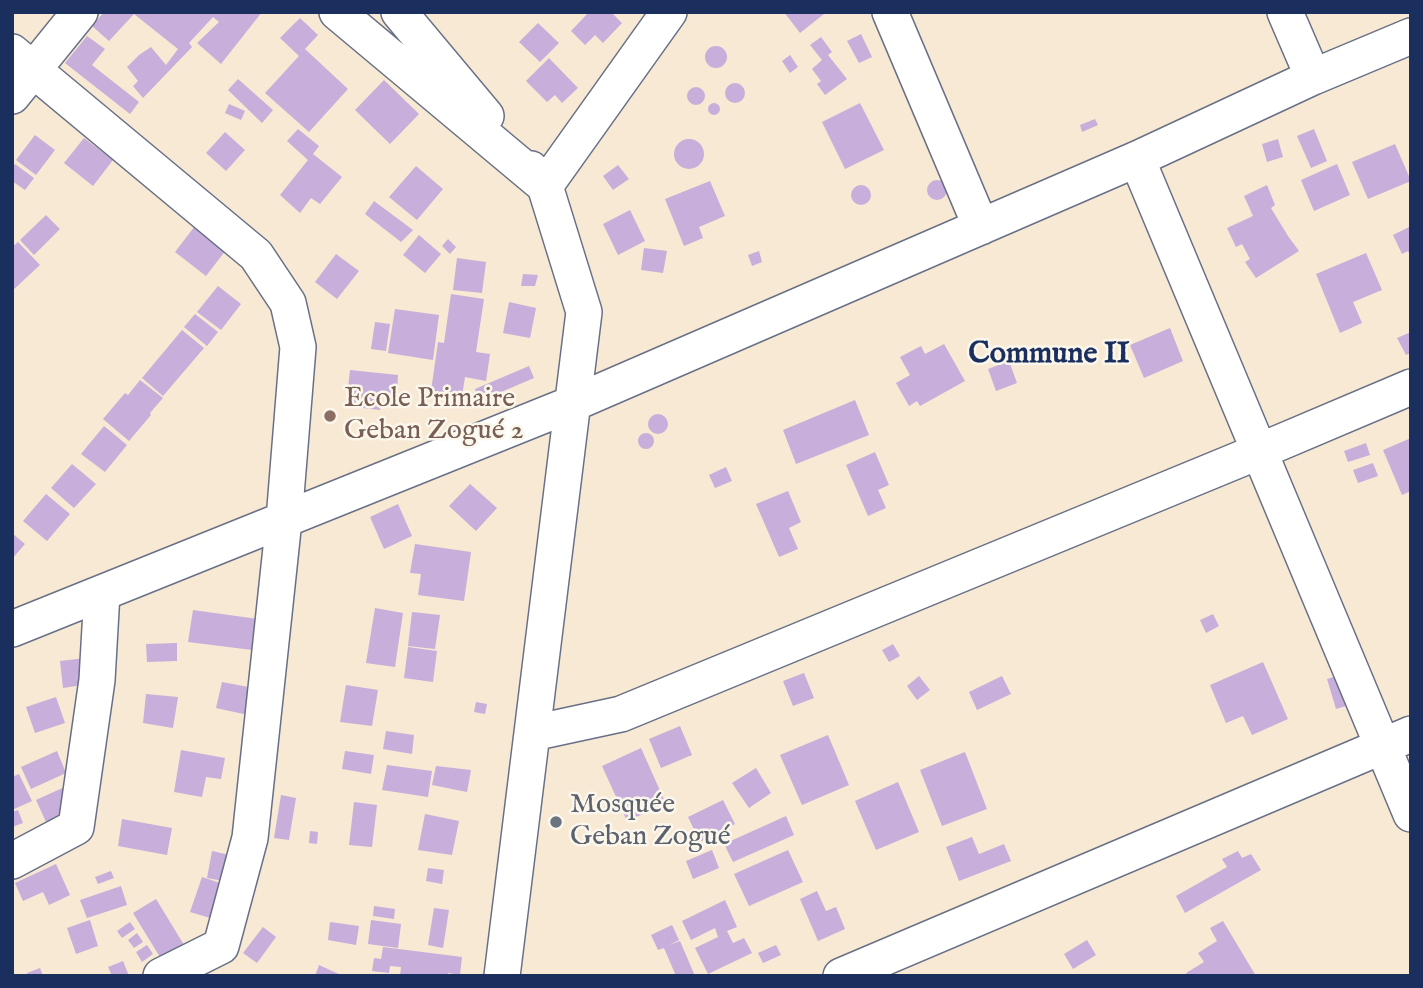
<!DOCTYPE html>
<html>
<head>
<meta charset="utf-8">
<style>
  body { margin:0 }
  #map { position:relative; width:1423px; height:988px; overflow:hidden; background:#f7e9d3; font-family:"IM FELL English",serif }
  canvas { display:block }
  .frame { position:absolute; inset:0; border:14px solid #1b2f5e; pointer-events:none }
</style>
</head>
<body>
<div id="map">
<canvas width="1423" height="988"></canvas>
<div class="frame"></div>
</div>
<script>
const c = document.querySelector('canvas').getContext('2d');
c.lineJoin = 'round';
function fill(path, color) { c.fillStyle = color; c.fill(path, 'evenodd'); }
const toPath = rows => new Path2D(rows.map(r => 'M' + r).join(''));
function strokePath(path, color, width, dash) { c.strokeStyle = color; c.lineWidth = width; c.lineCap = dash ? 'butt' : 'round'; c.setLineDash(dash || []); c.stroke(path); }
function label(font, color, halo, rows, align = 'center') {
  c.font = font + ' "IM FELL English",serif'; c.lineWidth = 5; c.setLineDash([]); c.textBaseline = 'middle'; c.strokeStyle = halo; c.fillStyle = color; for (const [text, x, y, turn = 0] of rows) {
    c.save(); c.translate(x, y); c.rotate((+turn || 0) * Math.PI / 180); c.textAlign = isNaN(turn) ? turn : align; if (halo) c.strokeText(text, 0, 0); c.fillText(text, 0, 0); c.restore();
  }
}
fill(toPath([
  [104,12,262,12,221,64,197,43,219,22,213,17,189,43,192,47,143,98,133,86,138,81,127,67,139,55,151,47,166,65,178,49,134,14,109,41,92,26],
  [589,12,611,12,622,23,603,43,595,35,585,45,571,31],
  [784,12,822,12,824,14,800,33],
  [300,18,318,35,305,49,348,89,309,132,265,93,299,56,280,38],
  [538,23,559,43,540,62,519,42],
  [861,34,872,57,859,63,847,41],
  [87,36,105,49,92,65,139,102,130,114,65,63],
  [821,37,832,52,828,55,847,79,825,95,817,84,821,81,812,69,822,60,810,45],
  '705 57a11 11 0 1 1 22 0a11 11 0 1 1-22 0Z',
  [790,55,798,67,790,73,782,61],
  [549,58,578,88,562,103,555,95,547,102,526,81],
  [238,79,273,110,262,123,228,90],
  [384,80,419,114,390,144,355,110],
  '725 93a10 10 0 1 1 20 0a10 10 0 1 1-20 0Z',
  '687 96a9 9 0 1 1 18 0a9 9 0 1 1-18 0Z',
  '708 109a6 6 0 1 1 12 0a6 6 0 1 1-12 0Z',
  [860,103,884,150,845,169,822,122],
  [229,104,245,111,241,120,225,113],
  [1095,119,1098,125,1082,132,1080,125],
  [298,129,319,146,313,154,342,177,320,204,311,198,300,213,280,195,308,160,287,141],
  [1314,129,1327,161,1311,168,1297,136],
  [225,132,245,150,226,171,206,153],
  [35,135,55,150,36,175,16,160],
  [84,138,113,160,93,186,64,163],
  [1278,139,1283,157,1267,162,1262,144],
  '674 154a15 15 0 1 1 30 0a15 15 0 1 1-30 0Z',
  [1395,144,1411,181,1368,199,1352,162],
  [15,164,34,178,25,190,12,181,12,168],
  [1337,164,1350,195,1314,211,1301,180],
  [618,165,629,179,613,190,603,176],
  [416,166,443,189,417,220,389,197],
  '927 190a10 10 0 1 1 20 0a10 10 0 1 1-20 0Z',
  [710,181,725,216,699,227,703,238,684,246,665,199],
  [1267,185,1275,205,1271,208,1288,236,1299,251,1256,278,1245,262,1250,259,1242,244,1236,247,1227,228,1253,216,1244,196],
  '851 195a10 10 0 1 1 20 0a10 10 0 1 1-20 0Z',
  [374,201,413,230,401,242,365,214],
  [630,210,645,241,618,255,603,224],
  [46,215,60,229,34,255,20,240],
  [195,226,226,250,206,276,175,252],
  [1411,226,1411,256,1408,251,1402,254,1393,235],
  [419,235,441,254,425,273,403,255],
  [448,239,456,247,450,254,442,246],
  [18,242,40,265,12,291,12,247],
  [644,248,667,251,663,273,641,270],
  [759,251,762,262,752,266,748,255],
  [1366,253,1382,290,1353,302,1362,323,1340,333,1316,274],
  [336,254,359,271,337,299,315,282],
  [457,258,486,262,482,293,453,290],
  [523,274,538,275,535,286,521,286],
  [218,286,241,304,221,330,197,312],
  [451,294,484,299,476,352,490,354,486,381,465,377,462,396,431,391,438,342,444,343],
  [509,302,536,308,530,338,503,333],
  [395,309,439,315,433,360,388,353],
  [195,314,218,332,207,346,184,327],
  [375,322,390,324,386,351,371,349],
  [1170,328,1183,361,1144,378,1130,345],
  [182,330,204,348,163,396,142,378],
  [1411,332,1411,353,1406,355,1397,338],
  [944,344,965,381,920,406,917,401,909,406,896,383,910,375,900,357,921,346,925,354],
  [1009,361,1017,383,996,391,988,369],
  [529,366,534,378,480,401,475,389],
  [350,370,398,375,397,396,381,394,380,410,346,406],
  [140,380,163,398,150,413,151,415,129,441,103,419,125,393,128,395],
  [855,400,869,435,796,464,783,430],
  '648 424a10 10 0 1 1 20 0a10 10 0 1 1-20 0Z',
  [104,426,127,445,105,472,81,454],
  '638 441a8 8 0 1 1 16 0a8 8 0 1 1-16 0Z',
  [1411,438,1411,491,1402,495,1383,450],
  [1366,443,1370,455,1348,462,1344,451],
  [875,452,889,485,878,490,886,508,868,516,846,465],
  [1373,463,1378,476,1358,483,1353,470],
  [72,464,96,484,74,508,51,488],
  [726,467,732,481,715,488,709,475],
  [470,484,497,508,476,531,449,506],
  [788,491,801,522,789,528,798,549,779,557,756,504],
  [46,494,70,514,47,541,23,521],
  [398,504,412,536,384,549,370,517],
  [12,533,25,544,12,559],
  [415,544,471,552,464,601,418,595,421,574,410,573],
  [375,608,403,613,395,667,366,663],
  [193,610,265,620,260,651,188,642],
  [412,612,440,615,435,649,408,646],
  [1213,614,1219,626,1206,633,1200,620],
  [177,643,177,661,147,662,146,644],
  [893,644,900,656,889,662,882,650],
  [408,647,437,651,433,682,404,678],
  [86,658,89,684,63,688,60,661],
  [1263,662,1288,719,1252,735,1243,716,1226,723,1210,685],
  [804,673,814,698,793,706,783,681],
  [1346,673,1356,703,1336,709,1327,679],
  [919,676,930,690,917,700,907,686],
  [1002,676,1011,694,977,710,969,692],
  [222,682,254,688,248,715,216,708],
  [346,685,378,690,372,726,340,722],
  [146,694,178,697,173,728,143,723],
  [56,697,65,723,35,733,26,707],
  [476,702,487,704,485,714,474,712],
  [680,726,692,755,661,768,649,739],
  [386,731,414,735,412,754,383,749],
  [828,735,849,785,802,805,780,755],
  [641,748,666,804,627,821,602,766],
  [181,750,225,758,221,779,206,777,202,797,174,792],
  [57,751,66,773,31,789,21,767],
  [345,751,374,755,371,774,342,769],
  [965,752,987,809,942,826,920,770],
  [387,765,432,771,428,797,382,790],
  [436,766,471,770,467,792,432,785],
  [756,768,771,793,749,808,732,783],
  [19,774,32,801,12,810,12,777],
  [898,782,919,832,876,850,855,801],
  [69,785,79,807,46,822,36,800],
  [281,795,296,798,289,840,274,838],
  [723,800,735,824,700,842,688,817],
  [354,802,377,805,372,847,349,845],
  [18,810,23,823,12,827,12,812],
  [425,814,459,821,452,855,418,850],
  [786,816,794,835,733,862,724,844],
  [122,819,172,828,167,855,118,846],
  [310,831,318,832,317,844,309,843],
  [972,837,979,854,1004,844,1011,861,959,881,946,847],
  [712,850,719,868,693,879,686,861],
  [788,850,803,882,749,906,734,874],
  [212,851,234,856,229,882,207,878],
  [1238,851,1242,858,1251,854,1261,870,1185,913,1176,896,1227,867,1222,859],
  [56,864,70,895,49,905,43,892,23,901,15,883],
  [428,868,444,870,442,884,426,881],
  [111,871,114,878,98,884,95,877],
  [202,877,229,886,217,920,190,912],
  [121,886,127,905,87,918,80,900],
  [817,891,826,911,836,907,845,929,818,941,800,899],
  [156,899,189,953,166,967,133,913],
  [725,900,737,927,727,931,733,943,744,938,752,953,708,974,695,948,718,937,715,928,691,940,682,921],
  [374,906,395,909,394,919,373,916],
  [434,908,449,910,443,948,428,945],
  [90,920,98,946,76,954,67,928],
  [371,920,401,924,398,948,368,944],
  [1223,921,1256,976,1188,976,1186,973,1204,962,1198,953,1217,941,1210,928],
  [130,922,135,929,122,938,117,931],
  [330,922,359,926,356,945,328,940],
  [672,925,679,940,669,945,680,941,695,976,676,976,664,948,658,950,651,935],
  [263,927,276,937,257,963,243,953],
  [137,933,143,942,134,948,128,940],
  [1087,940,1096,955,1073,969,1064,954],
  [147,945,153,954,142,962,136,952],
  [776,945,781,955,763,963,758,953],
  [383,947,462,957,460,975,448,973,448,976,400,976,401,967,390,966,389,973,372,971,374,958,381,959],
  [123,961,129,976,112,976,108,967],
  [319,965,343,976,315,976],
  [40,968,43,976,28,976,27,973]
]), '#c7aedb');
const minor = toPath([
  [337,12,545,186,584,312,502,976],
  [399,12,486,116],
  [890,12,981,227],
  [1285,12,1313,77],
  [12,52,256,255,288,303,298,347,284,520,250,838,221,946,161,976],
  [12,96,80,12],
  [1137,159,1411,814],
  [531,169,545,186,669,12],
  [12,629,574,403,1137,159,1313,77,1411,36],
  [533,733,621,714,1260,451,1411,387],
  [12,861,76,827,97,680,102,593],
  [841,976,1411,734]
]);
strokePath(minor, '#687087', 38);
strokePath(minor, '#fff', 35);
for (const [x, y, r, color] of [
  [330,416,7,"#8d6e63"],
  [556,822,7,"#6b7280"]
]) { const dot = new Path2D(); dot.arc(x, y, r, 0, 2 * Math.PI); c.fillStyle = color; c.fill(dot); strokePath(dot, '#fbf7ec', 2.5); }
label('28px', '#785e54', '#fbf7ec', [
  ["Ecole Primaire",344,400],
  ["Geban Zogué 2",344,432]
], 'left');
label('28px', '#5b616d', '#fbf7ec', [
  ["Mosquée",570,806],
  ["Geban Zogué",570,838]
], 'left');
label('bold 30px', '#1b2f5e', '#fbf7ec', [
  ["Commune II",1049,356]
]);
</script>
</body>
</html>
